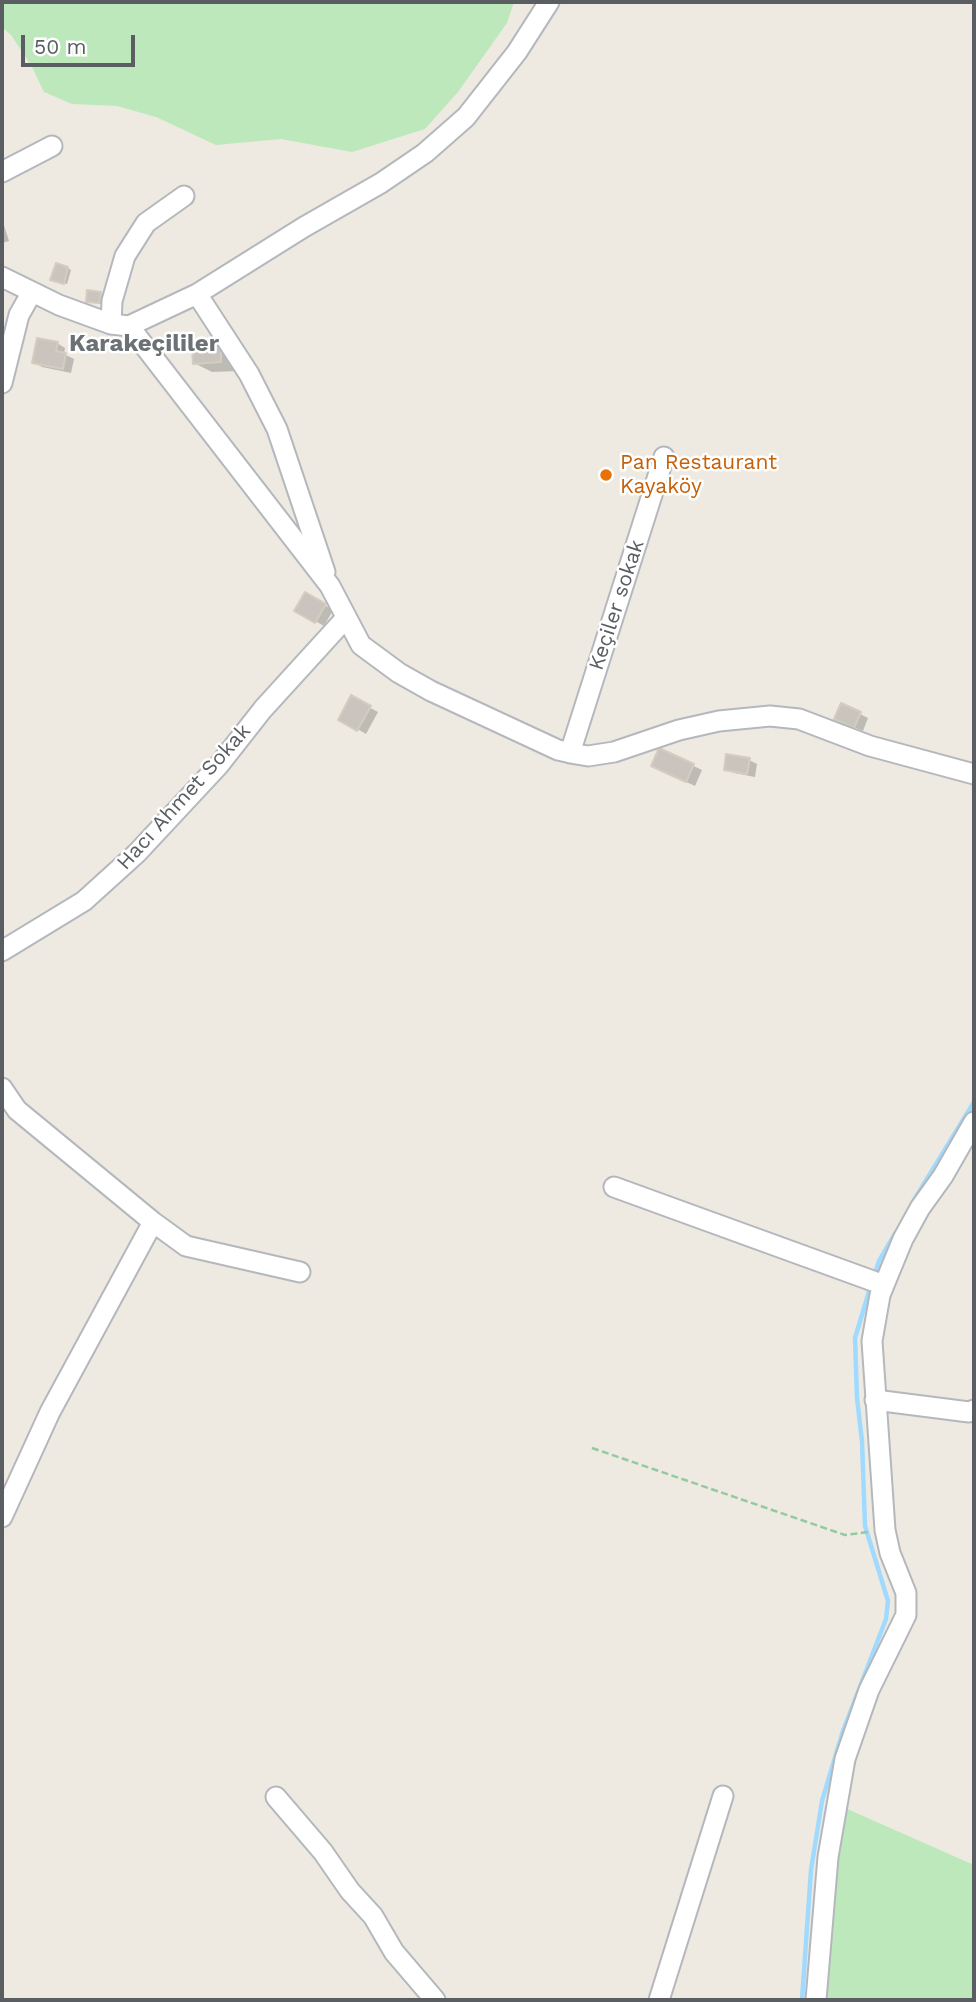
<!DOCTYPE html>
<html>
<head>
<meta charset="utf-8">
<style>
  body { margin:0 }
  #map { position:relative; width:976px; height:2002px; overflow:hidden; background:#eeeae1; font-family:"Work Sans",sans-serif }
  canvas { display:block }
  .frame { position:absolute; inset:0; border:4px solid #5a5e63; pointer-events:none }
  .scale { position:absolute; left:21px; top:35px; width:114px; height:32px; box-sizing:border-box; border:4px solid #5a5e63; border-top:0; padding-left:9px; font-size:21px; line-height:24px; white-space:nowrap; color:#5a5e63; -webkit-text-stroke:5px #fff; paint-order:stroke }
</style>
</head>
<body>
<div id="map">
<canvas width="976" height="2002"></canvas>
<div class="frame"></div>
<div class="scale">50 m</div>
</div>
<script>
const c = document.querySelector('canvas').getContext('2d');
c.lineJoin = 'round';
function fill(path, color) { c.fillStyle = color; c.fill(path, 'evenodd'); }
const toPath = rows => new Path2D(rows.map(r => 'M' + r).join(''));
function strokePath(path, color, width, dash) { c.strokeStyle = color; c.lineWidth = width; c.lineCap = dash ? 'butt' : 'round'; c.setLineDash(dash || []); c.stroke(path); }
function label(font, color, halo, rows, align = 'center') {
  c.font = font + ' "Work Sans",sans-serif'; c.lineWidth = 5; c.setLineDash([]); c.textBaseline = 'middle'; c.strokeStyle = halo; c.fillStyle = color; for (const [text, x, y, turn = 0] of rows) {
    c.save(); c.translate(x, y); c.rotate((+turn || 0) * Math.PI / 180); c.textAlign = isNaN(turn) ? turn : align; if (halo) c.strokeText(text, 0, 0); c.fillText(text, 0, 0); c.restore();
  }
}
fill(toPath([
  [2,2,514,2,507,23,458,92,425,129,352,152,281,139,216,145,156,117,117,106,72,104,44,92,31,65,11,35,2,27],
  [845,1808,974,1865,974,2000,825,2000,834,1878]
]), '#bde8bb');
fill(toPath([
  [2,219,9,241,2,243],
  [68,268,71,270,67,284,56,281],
  [100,294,104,296,103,304,87,301],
  [57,343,65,348,64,354,74,359,71,373,42,367,34,362],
  [220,349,237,359,238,371,212,372,194,363],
  [306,594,333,610,324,626,297,610],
  [352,698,378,712,366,734,340,719],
  [842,705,868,718,863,731,844,723],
  [660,750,702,770,695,786,661,770],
  [749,760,757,764,755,777,734,773,726,769]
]), '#0003');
strokePath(toPath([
  [914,1200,974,1102],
  [874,1277,879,1261,896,1232],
  [802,2000,811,1870,822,1801,843,1731,886,1619,888,1601,865,1526,862,1441,857,1398,855,1338,871,1285]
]), '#a0dbff', 4.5);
const building = toPath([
  [56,263,68,267,64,284,50,280,56,263],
  [87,290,101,292,99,303,86,302,87,290],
  [37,338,58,342,56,351,66,353,63,369,32,363,37,338],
  [221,347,221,362,193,364,192,348,221,347],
  [305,592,326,604,315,623,294,611,305,592],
  [351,695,371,706,357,731,338,720,351,695],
  [841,703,861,712,854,728,834,719,841,703],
  [659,748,694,764,686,782,651,766,659,748],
  [726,754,750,758,747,774,724,770,726,754]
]);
fill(building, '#c9c5be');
strokePath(building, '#d3ccbf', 2);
const minor = toPath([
  [2,172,52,146],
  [2,277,59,305,111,324,129,326,330,586,361,645,399,673,431,691,558,750,576,754,588,756,614,752,679,730,719,721,770,716,799,719,870,746,974,774],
  [197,294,249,374,277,429,325,572],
  [111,324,112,301,125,256,146,223,184,196],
  [129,326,197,294,304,227,381,183,425,153,466,117,517,52,549,2],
  [2,383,19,315,32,292],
  [570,753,664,457],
  [2,951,84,901,137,853,219,765,263,709,345,619],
  [2,1088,17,1110,153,1222,186,1246,300,1272],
  [614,1187,884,1285],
  [875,1400,969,1412,974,1410],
  [2,1517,50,1412,153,1222],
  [276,1797,323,1852,350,1891,373,1916,394,1952,435,2000],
  [659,2000,723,1796],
  [816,2000,828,1857,845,1759,869,1690,906,1615,906,1593,890,1553,885,1530,872,1341,880,1295,903,1239,920,1208,943,1176,974,1122]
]);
strokePath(minor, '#b4b8bd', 23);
strokePath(toPath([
  [592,1448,845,1535,868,1532]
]), '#94caa0', 2.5, [7, 3.5]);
strokePath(minor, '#fff', 19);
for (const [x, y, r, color] of [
  [606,475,7,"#e8710a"]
]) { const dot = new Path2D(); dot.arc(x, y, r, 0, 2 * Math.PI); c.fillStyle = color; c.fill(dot); strokePath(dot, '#fff', 2.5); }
label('21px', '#c56008', '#fff', [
  ["Pan Restaurant",620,463],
  ["Kayaköy",620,487]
], 'left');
label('21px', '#5a5e63', '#fff', [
  ["Keçiler sokak",617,605,-72],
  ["Hacı Ahmet Sokak",184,797,-48]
]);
label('bold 24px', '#6b7175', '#fff', [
  ["Karakeçililer",144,344]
]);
</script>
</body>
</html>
